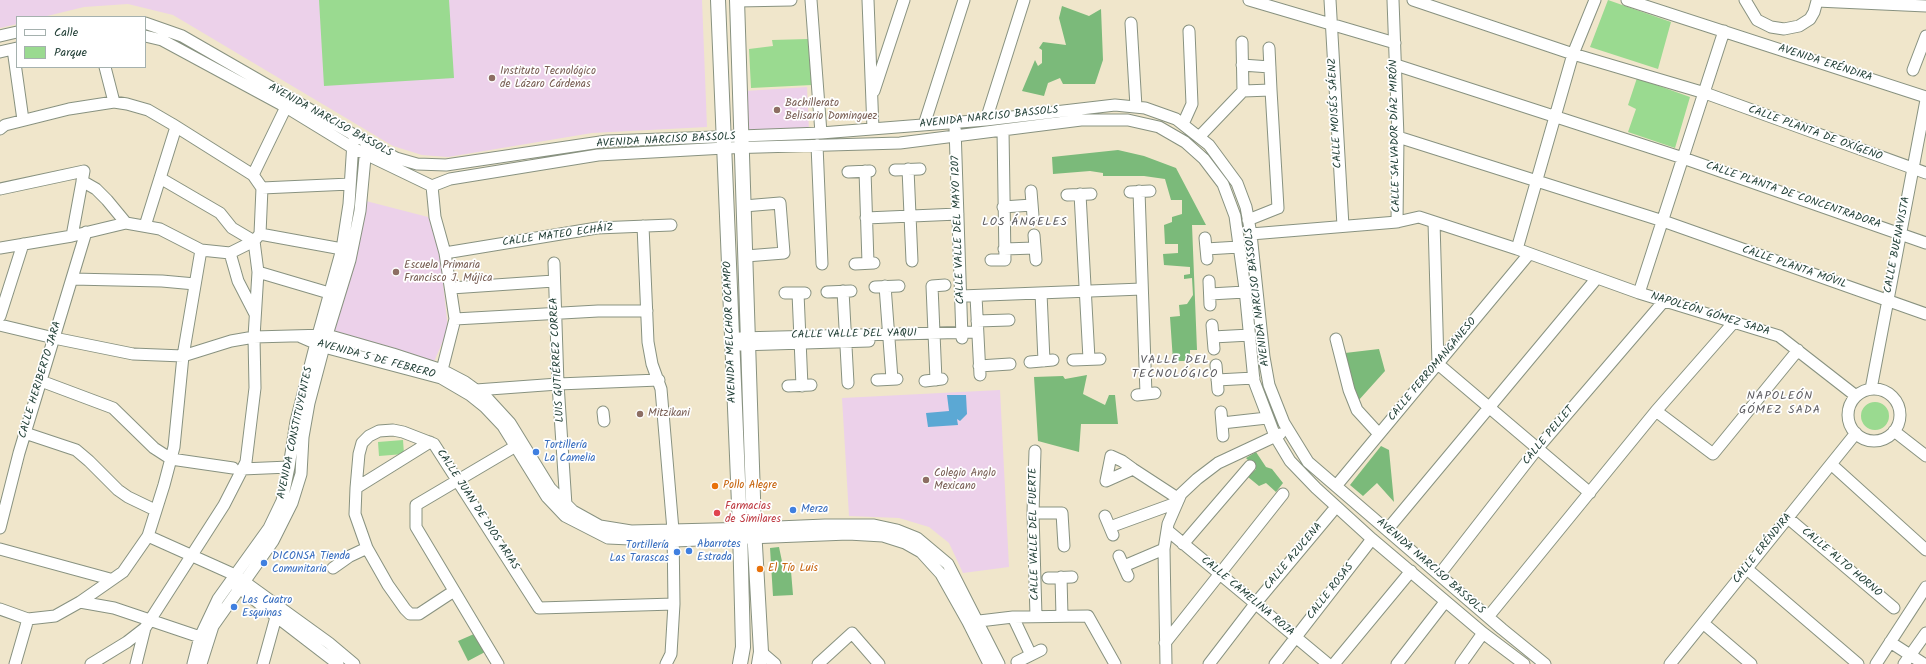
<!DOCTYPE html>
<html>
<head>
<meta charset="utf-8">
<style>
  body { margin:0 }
  #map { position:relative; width:1926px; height:664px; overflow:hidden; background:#f0e6cb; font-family:Kalam,sans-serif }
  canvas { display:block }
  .legend { position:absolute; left:16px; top:16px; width:130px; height:52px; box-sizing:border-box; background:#fff; border:1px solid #a5b1ae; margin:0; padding:5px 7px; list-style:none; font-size:12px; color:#1f3d34 }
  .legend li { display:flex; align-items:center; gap:8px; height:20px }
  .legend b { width:20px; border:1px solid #a5b1ae }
</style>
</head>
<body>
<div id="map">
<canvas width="1926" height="664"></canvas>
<ul class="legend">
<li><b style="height:5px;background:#fff"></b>Calle</li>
<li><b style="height:11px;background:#9ada90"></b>Parque</li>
</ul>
</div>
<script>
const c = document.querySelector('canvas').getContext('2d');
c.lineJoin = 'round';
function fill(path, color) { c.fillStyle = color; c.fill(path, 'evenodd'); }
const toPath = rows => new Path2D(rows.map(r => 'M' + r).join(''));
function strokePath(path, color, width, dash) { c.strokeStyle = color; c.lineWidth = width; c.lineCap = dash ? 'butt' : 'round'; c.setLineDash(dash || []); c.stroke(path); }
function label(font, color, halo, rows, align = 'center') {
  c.font = font + ' Kalam,sans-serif'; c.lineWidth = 3.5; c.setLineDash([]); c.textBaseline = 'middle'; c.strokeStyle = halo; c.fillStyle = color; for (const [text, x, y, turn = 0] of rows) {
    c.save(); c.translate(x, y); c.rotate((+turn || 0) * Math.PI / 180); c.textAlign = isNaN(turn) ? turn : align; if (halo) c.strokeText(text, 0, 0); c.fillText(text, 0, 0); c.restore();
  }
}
fill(toPath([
  [0,0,702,0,707,127,592,133,448,157,422,155,393,146,173,15,128,4,84,7,43,17,17,17,17,24,0,28],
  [807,87,809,130,747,133,745,91],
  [366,201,428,217,442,251,440,255,448,329,434,362,333,334],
  [1000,390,1009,567,963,573,949,543,929,527,899,518,849,516,842,398]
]), '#ecd1ea');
fill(toPath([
  [319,0,449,0,454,78,324,86],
  [1608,0,1671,22,1658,69,1590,47],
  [808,39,812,85,751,88,749,49,773,46,772,40],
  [1637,78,1690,97,1675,148,1628,132,1636,109,1628,105],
  '1861 416a14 14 0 1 1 28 0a14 14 0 1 1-28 0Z',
  [403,440,404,454,379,456,378,442]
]), '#9ada90');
fill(toPath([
  [1062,6,1089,16,1101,9,1103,60,1095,84,1063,84,1060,78,1048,83,1044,96,1022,91,1035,60,1038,66,1042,63,1042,50,1039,48,1043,42,1066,45,1059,18],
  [1118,150,1144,156,1176,168,1206,225,1192,225,1197,350,1190,350,1190,361,1173,361,1170,317,1180,316,1179,305,1187,304,1193,295,1192,278,1184,279,1184,275,1190,274,1190,267,1164,265,1163,254,1178,253,1178,244,1165,244,1164,225,1172,222,1172,217,1182,214,1182,200,1171,200,1165,179,1144,176,1103,176,1103,173,1090,171,1053,174,1052,157],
  [1379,349,1385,371,1358,401,1345,353],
  [1087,375,1083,394,1105,405,1109,395,1115,395,1118,424,1081,424,1079,452,1038,441,1034,377,1063,376,1065,379],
  [1381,446,1389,450,1394,502,1377,483,1363,496,1350,485],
  [1256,452,1266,467,1272,469,1283,483,1276,492,1266,483,1259,486,1248,477,1256,469,1246,458],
  [779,547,784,571,791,571,793,595,773,596,770,548],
  [474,634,485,652,468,661,458,641]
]), '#7bba7a');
fill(toPath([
  [947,395,966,395,967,414,960,421,957,419,958,425,928,427,926,413,949,411]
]), '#5ba8d4');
const minor = toPath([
  [811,0,821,133],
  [868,0,873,129],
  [1249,0,1395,43],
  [1330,0,1343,226],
  [1393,0,1398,137,1397,222],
  [1413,0,1573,54,1705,93,1926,173],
  [1627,0,1926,97],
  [1745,0,1757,20,1771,27,1784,29,1799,26,1810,19,1814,12,1817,1],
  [737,1,791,0],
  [1817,1,1926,6],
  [145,23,182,36,354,135,396,158,417,164,446,165,607,141,821,133,986,120,1115,105,1145,108,1176,119,1209,145,1237,183,1246,207,1251,234,1264,357,1269,385,1284,423,1308,462,1502,629,1545,664],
  [1131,23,1136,107],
  [0,36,17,32],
  [145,36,162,40,286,107,353,148,432,186,450,179,598,155,725,148,900,143,1081,120,1128,120,1159,127,1185,142,1204,159,1223,184,1235,216,1245,289,1254,381,1275,436,1290,461,1316,488,1372,539,1483,633,1524,664],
  [1242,42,1243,91],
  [1269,48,1271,90],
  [13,49,23,120],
  [0,52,17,48],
  [1242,65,1270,67],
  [1396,65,1683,158,1926,243],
  [105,67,114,102],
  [1913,70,1926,36],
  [874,91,904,0],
  [986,120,1024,0],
  [1183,124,1192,104,1189,31],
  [924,125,964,0],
  [955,128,962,338],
  [0,129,5,125,69,109,114,102,127,104,148,110,172,124,253,175,262,188,260,234,254,241,258,272,254,337,255,388,246,462,224,505,145,628,127,642,91,664],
  [1199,137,1243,91,1271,90,1278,208,1248,220],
  [1398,137,1663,221,1926,314],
  [817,145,822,264],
  [908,169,912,261],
  [895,170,920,169],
  [865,171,868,263],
  [848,172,870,171],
  [253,175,286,107],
  [160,178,220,213,232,228,254,241],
  [82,181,96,189,107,200,126,223],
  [432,186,435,217,445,253,455,319,442,370],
  [262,188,350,184],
  [0,189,84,171,72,236],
  [1031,191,1033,216],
  [1139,191,1146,394],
  [1130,192,1150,191],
  [1080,194,1089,359],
  [1067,195,1091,194],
  [744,206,780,203,784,253,746,256],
  [1003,207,1032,205],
  [866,218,958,214],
  [1434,222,1438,364,1590,493],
  [145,226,176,127],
  [643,226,648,342,652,364,661,389,673,530,674,604,671,654,666,664],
  [260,234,342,249],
  [1251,234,1397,222,1419,217,1517,249,1639,293,1779,336,1856,396],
  [1034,235,1036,260],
  [1205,238,1207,259],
  [0,248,72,236,126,223,160,229,201,250,230,253],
  [1004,249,1035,248],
  [1206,249,1239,247],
  [1517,249,1573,54,1595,0],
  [230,253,238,281,255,314],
  [230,253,254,241],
  [445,253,597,228,671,225],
  [991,260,1005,260,1003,130],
  [554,263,558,384,566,505],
  [855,264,874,263],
  [258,272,329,293],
  [72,279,162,281,195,284],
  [1209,281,1210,305],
  [885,286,892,379],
  [875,287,899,286],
  [451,288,554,281],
  [843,291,848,383],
  [827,292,851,291],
  [785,293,805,293],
  [798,293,802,386],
  [1041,293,1044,361],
  [1639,293,1724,31],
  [1210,294,1245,292],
  [961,296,1142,289],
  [976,296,980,375],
  [0,316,23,244],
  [455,319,598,311,647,311],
  [977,321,1009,320],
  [0,325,54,338,133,354,183,356,231,341,254,337,327,335,393,354,442,370,465,382,487,398,510,423,550,488,573,511,600,526,631,531,754,528,825,525,874,525,897,530,917,538,948,564,999,664],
  [1212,325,1214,349],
  [301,337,324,347,441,378,470,395,485,407,503,426,547,497,565,516,608,538,674,541,848,534,883,536,905,543,921,552,941,574,968,622,989,664],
  [1213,337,1250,335],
  [740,338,977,332],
  [1336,339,1349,390,1357,410,1379,434],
  [740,345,869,341],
  [1073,360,1100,359],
  [1030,362,1053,360],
  [1216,365,1218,390],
  [979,366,1010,364],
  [877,380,897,379],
  [936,380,932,286,945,285],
  [1217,380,1254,378],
  [41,381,113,408,154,448,171,459,233,468],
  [925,381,942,379],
  [788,386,811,385],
  [1871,389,1926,100],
  '1848 415a26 26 0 1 1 52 0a26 26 0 1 1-52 0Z',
  [476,390,558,384,659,380],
  [1137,395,1155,393],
  [1656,411,1713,454,1798,350],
  [603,412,604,421],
  [1221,412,1223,436],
  [1222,423,1267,418],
  [1894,431,1926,456],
  [25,433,76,450,89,461,118,490,128,497,155,510],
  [1035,451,1033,513,1036,616],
  [1831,464,1926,550],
  [242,469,289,467],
  [1133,469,1106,481,1111,456,1122,461,1133,469,1179,499],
  [1336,486,1529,254],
  [356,488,430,442],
  [1033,513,1062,513,1064,546],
  [1105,516,1113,535],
  [1788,518,1894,608],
  [1110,527,1176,503],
  [0,528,19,453,86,232],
  [1167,530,1328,664],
  [1387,530,1597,278],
  [148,536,235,575,329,643,354,664],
  [1183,544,1250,466],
  [0,549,110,579],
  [1119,556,1128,576],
  [1124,566,1164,549],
  [333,568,350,556,367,548],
  [1747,569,1858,664],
  [1439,575,1537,449,1664,301],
  [1061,577,1062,616],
  [1048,578,1072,577],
  [234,584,338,664],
  [454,591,419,614,410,614,405,609,388,585,367,548,355,514,356,488,359,454,362,443,369,436,379,431,393,430,403,432,434,444,539,608,674,604],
  [80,602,114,608,200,637],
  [0,609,28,619,55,616,80,602,123,572,148,536,164,485,174,447,183,356,201,250],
  [1013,617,1031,655],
  [1488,617,1656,411,1734,322],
  [971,622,1013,617,1088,616,1115,664],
  [1703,623,1751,664],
  [1890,642,1924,664],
  [1165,643,1283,494],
  [761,652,775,664],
  [1017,662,1041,650],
  [15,664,28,619],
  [136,664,145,628],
  [193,664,200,637,218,599,269,528,282,501,289,467,296,421,318,335,342,249,349,204,353,142],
  [201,664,213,626,273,541,292,503,301,474,303,437,309,403,327,335,350,260,360,211,366,147],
  [263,664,276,617],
  [498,664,416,527,416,505,521,443],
  [818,664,852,633,879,664],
  [1166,664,1164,549,1168,524,1181,494,1197,479,1218,463,1280,434],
  [1209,664,1255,604,1336,507],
  [1275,664,1372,539],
  [1334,664,1411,571],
  [1397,664,1445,602],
  [1461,664,1483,633],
  [1670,664,1856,433],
  [1876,664,1926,587],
  [1904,664,1926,633]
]);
const major = toPath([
  [718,0,740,528,743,647,740,664],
  [737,0,754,528,761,652,759,664]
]);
strokePath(minor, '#889280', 13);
strokePath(major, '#889280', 16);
strokePath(minor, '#fff', 11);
strokePath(major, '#fff', 14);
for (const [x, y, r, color] of [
  [492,78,4,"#8d6e63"],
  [777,110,4,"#8d6e63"],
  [396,272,4,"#8d6e63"],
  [640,414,4,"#8d6e63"],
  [536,452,4,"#3f7fe0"],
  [926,480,4,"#8d6e63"],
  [715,486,4,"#e8710a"],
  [793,510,4,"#3f7fe0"],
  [717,513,4,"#e0444e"],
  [689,551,4,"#3f7fe0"],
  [677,552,4,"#3f7fe0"],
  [264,563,4,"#3f7fe0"],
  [760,569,4,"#e8710a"],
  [234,607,4,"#3f7fe0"]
]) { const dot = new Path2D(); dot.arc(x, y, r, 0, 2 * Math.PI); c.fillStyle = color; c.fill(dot); strokePath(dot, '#fff', 1.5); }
label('11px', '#1f3d34', '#fff', [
  ["AVENIDA ERÉNDIRA",1825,64,18],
  ["CALLE MOISÉS SÁENZ",1336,113,-93],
  ["AVENIDA NARCISO BASSOLS",989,118,-6],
  ["AVENIDA NARCISO BASSOLS",330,121,29],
  ["CALLE PLANTA DE OXÍGENO",1815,134,20],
  ["CALLE SALVADOR DÍAZ MIRÓN",1396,136,-91],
  ["AVENIDA NARCISO BASSOLS",666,141,-3],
  ["CALLE PLANTA DE CONCENTRADORA",1793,196,19],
  ["CALLE VALLE DEL MAYO 1207",959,230,-92],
  ["CALLE MATEO ECHÁIZ",558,236,-8],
  ["CALLE BUENAVISTA",1898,245,-79],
  ["CALLE PLANTA MÓVIL",1794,268,19],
  ["AVENIDA NARCISO BASSOLS",1258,297,-97],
  ["NAPOLEÓN GÓMEZ SADA",1710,315,17],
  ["AVENIDA MELCHOR OCAMPO",731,332,-92],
  ["CALLE VALLE DEL YAQUI",854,335,-1],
  ["AVENIDA 5 DE FEBRERO",376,360,15],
  ["LUIS GUTIÉRREZ CORREA",558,360,-93],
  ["CALLE FERROMANGANESO",1433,370,-50],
  ["CALLE HERIBERTO JARA",41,380,-73],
  ["AVENIDA CONSTITUYENTES",296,433,-78],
  ["CALLE PELLET",1549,436,-50],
  ["CALLE JUAN DE DIOS ARIAS",477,510,57],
  ["CALLE VALLE DEL FUERTE",1035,534,-91],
  ["CALLE ERÉNDIRA",1763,549,-51],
  ["CALLE AZUCENA",1294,557,-50],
  ["CALLE ALTO HORNO",1841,563,40],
  ["AVENIDA NARCISO BASSOLS",1430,567,41],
  ["CALLE ROSAS",1331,592,-52],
  ["CALLE CAMELINA ROJA",1247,597,40]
]);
label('11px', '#785e54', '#fff', [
  ["Instituto Tecnológico",500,72],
  ["de Lázaro Cárdenas",500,85],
  ["Bachillerato",785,104],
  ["Belisario Dominguez",785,117],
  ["Escuela Primaria",404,266],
  ["Francisco J. Mújica",404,279],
  ["Mitzikani",648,414],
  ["Colegio Anglo",934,474],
  ["Mexicano",934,487]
], 'left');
label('11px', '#366cbe', '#fff', [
  ["Tortillería",544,446],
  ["La Camelia",544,459],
  ["Merza",801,510],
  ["Abarrotes",697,545],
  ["Estrada",697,558],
  ["Tortillería",669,546,"right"],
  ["Las Tarascas",669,559,"right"],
  ["DICONSA Tienda",272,557],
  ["Comunitaria",272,570],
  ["Las Cuatro",242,601],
  ["Esquinas",242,614]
], 'left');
label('11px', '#c56008', '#fff', [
  ["Pollo Alegre",723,486],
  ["El Tío Luis",768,569]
], 'left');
label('11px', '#be3a42', '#fff', [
  ["Farmacias",725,507],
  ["de Similares",725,520]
], 'left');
c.letterSpacing = '1px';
label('12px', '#5e5d61', '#fff', [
  ["LOS ÁNGELES",1025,223],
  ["VALLE DEL",1175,361],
  ["TECNOLÓGICO",1175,375],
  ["NAPOLEÓN",1780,397],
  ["GÓMEZ SADA",1780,411]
]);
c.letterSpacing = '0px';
</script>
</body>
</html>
